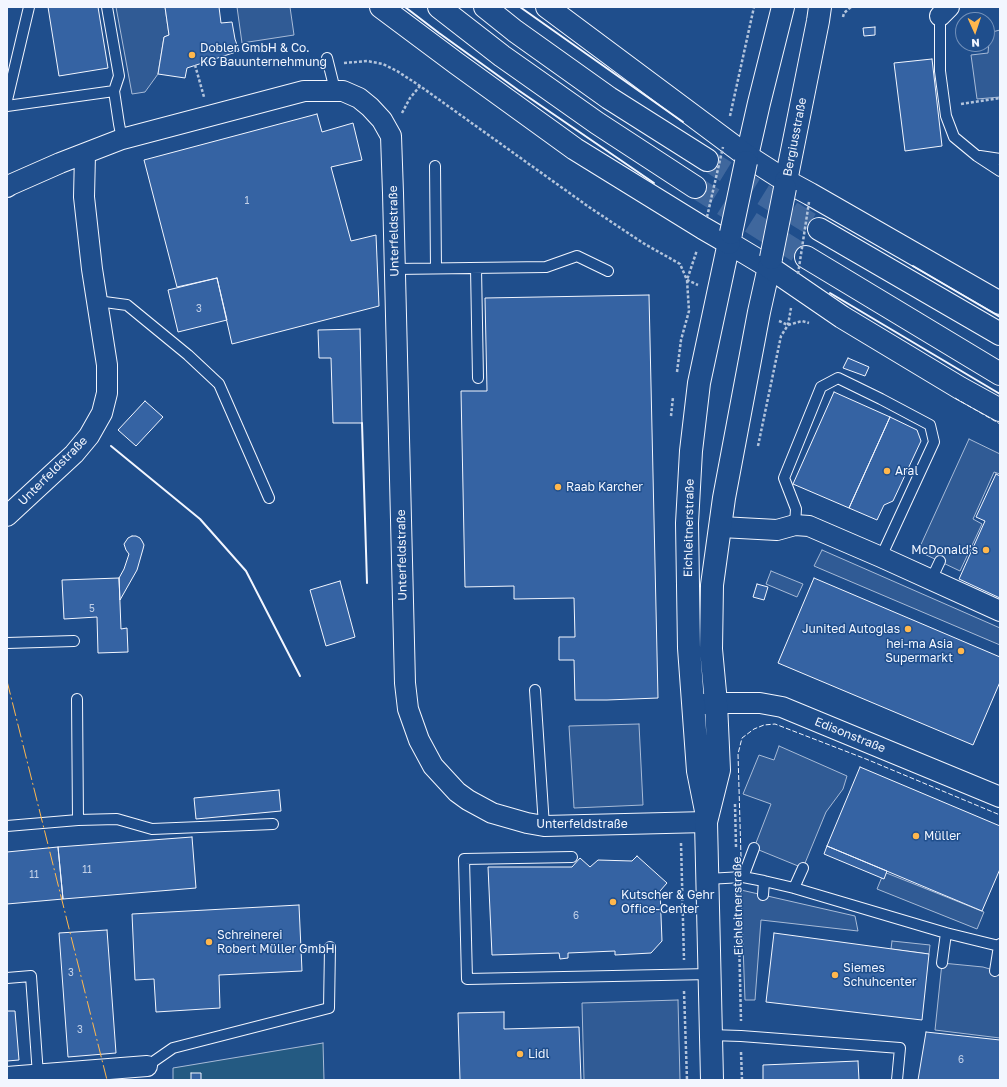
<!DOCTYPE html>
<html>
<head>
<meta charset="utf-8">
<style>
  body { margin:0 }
  #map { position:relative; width:1007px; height:1087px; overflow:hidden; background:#1f4e8c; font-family:"Golos Text",sans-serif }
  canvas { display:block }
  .frame { position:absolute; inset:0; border:8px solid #f2f6ff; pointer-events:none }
  .north { position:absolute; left:955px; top:12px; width:40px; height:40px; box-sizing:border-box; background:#1f4e8c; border:1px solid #7391ba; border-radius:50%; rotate:177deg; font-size:11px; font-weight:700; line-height:16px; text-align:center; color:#f2f6ff }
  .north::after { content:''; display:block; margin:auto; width:14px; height:18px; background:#ffb74d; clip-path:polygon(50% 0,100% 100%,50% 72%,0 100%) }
</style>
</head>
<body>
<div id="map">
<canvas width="1007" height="1087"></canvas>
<div class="frame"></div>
<div class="north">N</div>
</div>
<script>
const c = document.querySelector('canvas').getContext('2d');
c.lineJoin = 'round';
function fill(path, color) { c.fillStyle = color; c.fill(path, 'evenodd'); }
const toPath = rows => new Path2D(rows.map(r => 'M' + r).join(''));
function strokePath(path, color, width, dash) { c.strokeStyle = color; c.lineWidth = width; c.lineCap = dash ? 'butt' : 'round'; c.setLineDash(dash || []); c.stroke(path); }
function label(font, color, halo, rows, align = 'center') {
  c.font = font + ' "Golos Text",sans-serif'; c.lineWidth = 3; c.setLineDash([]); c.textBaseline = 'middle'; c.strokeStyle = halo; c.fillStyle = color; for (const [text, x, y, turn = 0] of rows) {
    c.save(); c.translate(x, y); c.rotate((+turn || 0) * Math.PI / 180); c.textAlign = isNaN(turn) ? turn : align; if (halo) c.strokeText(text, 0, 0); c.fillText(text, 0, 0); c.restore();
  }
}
const green = toPath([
  [323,1043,324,1080,173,1080,173,1068,323,1043]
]);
fill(green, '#245a82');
strokePath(green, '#a8bbd7', 1);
const parking = toPath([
  [116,7,165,7,169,35,164,37,158,74,145,92,132,94,116,7],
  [237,7,290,7,294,35,242,43,237,7],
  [1000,30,1000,97,977,99,971,55,988,53,989,41,992,32,1000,30],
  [969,439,1000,454,1000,474,994,472,973,519,982,524,960,571,918,551,969,439],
  [822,550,1000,628,1000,645,814,566,822,550],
  [771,571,803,584,797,597,766,584,771,571],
  [639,724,643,805,574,808,569,726,639,724],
  [779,746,847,776,843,789,826,812,803,868,754,848,771,804,743,794,759,755,774,760,779,746],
  [884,872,984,912,977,929,877,889,884,872],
  [741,890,855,916,858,931,761,920,755,1000,745,1000,741,890],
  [892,941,930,945,929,954,891,949,892,941],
  [942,963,983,967,1000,972,1000,1038,935,1030,942,963],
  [678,1000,680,1080,584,1080,582,1003,678,1000]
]);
fill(parking, '#305b95');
strokePath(parking, '#a8bbd7', 1);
const building = toPath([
  [48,7,98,7,108,68,59,76,48,7],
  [165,7,219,7,221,23,232,22,235,39,239,51,187,68,185,78,158,74,164,37,169,35,165,7],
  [875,27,875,35,864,36,863,28,875,27],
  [932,59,942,146,905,151,894,63,932,59],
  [317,114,322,132,353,123,362,160,331,167,351,241,376,235,379,306,232,344,217,278,177,287,144,160,317,114],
  [217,278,227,320,178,332,168,290,217,278],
  [649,295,658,698,607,700,575,700,574,660,559,660,559,637,575,637,574,598,514,599,514,586,465,587,461,391,487,391,485,298,649,295],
  [360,329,362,423,333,423,331,358,319,358,318,330,360,329],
  [848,358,869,367,865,376,843,368,848,358],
  [834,392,890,417,849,508,793,484,834,392],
  [145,401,163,417,136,446,118,430,145,401],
  [890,417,917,430,921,441,893,501,884,505,877,520,849,508,890,417],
  [996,474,1000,476,1000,598,959,579,985,521,976,517,996,474],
  [132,536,136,536,140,538,142,541,144,545,143,549,137,570,120,600,119,578,124,569,129,554,126,550,124,544,128,538,132,536],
  [119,578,121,629,127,628,128,652,98,653,97,617,64,619,62,580,119,578],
  [814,578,1000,657,1000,682,973,745,778,663,814,578],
  [340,581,355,637,326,646,310,590,340,581],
  [757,584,768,587,764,600,753,597,757,584],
  [860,767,1000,826,1000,869,982,911,827,846,860,767],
  [279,790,281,811,196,819,194,798,279,790],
  [192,837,196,888,63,899,58,847,192,837],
  [827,846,887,871,884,879,824,854,827,846],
  [58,847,63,899,7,904,7,852,58,847],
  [637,856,667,883,660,891,662,941,651,953,615,955,615,951,568,953,568,958,560,959,559,953,492,955,488,867,572,867,580,858,590,867,598,860,632,861,637,856],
  [299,905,302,971,219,975,220,1008,156,1012,154,979,135,980,132,914,299,905],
  [107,930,116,1053,68,1057,59,933,107,930],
  [774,933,929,954,922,1020,766,1002,774,933],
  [7,1011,15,1011,19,1060,7,1061,7,1011],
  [504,1012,504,1029,579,1027,581,1080,460,1080,458,1013,504,1012],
  [926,1032,1000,1040,1000,1080,918,1080,926,1032],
  [858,1061,859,1080,763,1080,763,1065,858,1061],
  [191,1073,201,1073,201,1080,191,1080,191,1073]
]);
fill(building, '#3563a3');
strokePath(building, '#f2f6ff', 1);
strokePath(toPath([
  [707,160,819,229],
  [695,187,806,257]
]), '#3f679d', 22, [22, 11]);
const service = toPath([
  [107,7,119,76,114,91,119,124,122,139],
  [940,16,940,71,946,116,954,137,977,156,1000,171],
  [327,58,335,90],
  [7,100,29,7],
  [7,106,114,91],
  [980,156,1000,159],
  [435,166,436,268],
  [476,268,478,378],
  [395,269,546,267,577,256,608,271],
  [97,301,127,305,188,355,219,384,269,498],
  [795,525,796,509,784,478,821,387,838,378,881,399,930,425,934,442,881,557],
  [931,580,940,561],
  [7,643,74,641],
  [535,690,544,826],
  [77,699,78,820],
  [7,826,78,820,117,819,152,829,273,824],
  [572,857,464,859,467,979,710,974],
  [743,877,754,848],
  [707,879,743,877,764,881,794,888,946,933,999,946,1000,944],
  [794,888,803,868],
  [763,895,764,881],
  [942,963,946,933],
  [995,971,999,946],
  [7,978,31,976,38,1075],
  [710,1035,741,1036,900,1048,897,1080],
  [147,1066,173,1048,329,1008,330,947]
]);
const minor = toPath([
  [940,16,949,7],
  [7,187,10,185,60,163,122,139,304,91,343,91,359,98,370,107,382,120,391,136,393,193,405,683,408,709,419,740,433,766,457,792,468,800,492,813,527,823,544,826,706,822],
  [7,516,74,454,89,436,102,413,107,393,107,365,92,269,84,197,85,154],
  [721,527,777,530,795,525,809,526,881,557,1000,611],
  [693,705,716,703,760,703,782,707,1000,797],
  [7,1077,147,1066]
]);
const tertiary = toPath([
  [747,156,759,103,783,7],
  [786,181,818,21,820,7]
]);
const secondary = toPath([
  [746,162,747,156,786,181,785,188],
  [729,243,769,267],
  [706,811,698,771,689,648,687,523,691,451,699,383,731,233],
  [712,1080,706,822,719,770,716,703,711,649,712,585,724,498,759,312,771,258]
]);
const trunk = toPath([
  [381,7,456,63,575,149,703,228,729,243],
  [439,7,502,56,597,123,695,187],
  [485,7,515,31,609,98,707,160],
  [547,7,747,156],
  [786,181,810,194,1000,303],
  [819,229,1000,334],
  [806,257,1000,374],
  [769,267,842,317,960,388,1000,410]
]);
strokePath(service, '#f2f6ff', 12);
strokePath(minor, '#f2f6ff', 22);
strokePath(tertiary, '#f2f6ff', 24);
strokePath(secondary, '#f2f6ff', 24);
strokePath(trunk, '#f2f6ff', 24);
strokePath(toPath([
  [843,17,844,13,851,7],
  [344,63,367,61,383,64,397,71,420,86,589,207,643,243,680,264,687,280,698,285],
  [195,65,204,97],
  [961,104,1000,98],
  [402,113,410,98,420,86],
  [730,116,754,7],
  [779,321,788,325,802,321,809,323],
  [677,372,681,340,689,311,687,280,697,250],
  [671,416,673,397],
  [758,446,781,336,788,325,791,308],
  [735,804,736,847],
  [681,843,684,960],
  [738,894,741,1021],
  [684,991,687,1080],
  [741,1052,742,1080]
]), '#b3c4dc', 2.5, [3, 2]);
strokePath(service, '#1f4e8c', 10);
strokePath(minor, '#1f4e8c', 20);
strokePath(tertiary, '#1f4e8c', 22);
strokePath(secondary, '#1f4e8c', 22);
strokePath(trunk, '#1f4e8c', 22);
const secondaryBridge = toPath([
  [731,233,746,162],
  [771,258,785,188]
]);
strokePath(secondaryBridge, '#f2f6ff', 24, []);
strokePath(toPath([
  [707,217,723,147],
  [798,274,809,202]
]), '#b3c4dc', 2.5, [3, 2]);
strokePath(secondaryBridge, '#1f4e8c', 22);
strokePath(toPath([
  [955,398,1000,424],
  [741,857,738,754,742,738,754,729,764,725,775,724,866,759,1000,815]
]), '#f2f6ff', 1, [5, 2]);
strokePath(toPath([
  [405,7,439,33,518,90,654,183],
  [520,7,683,122],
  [913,266,1000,317],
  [830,293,1000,394],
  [362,423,367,583],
  [111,446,200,519,246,571,300,676]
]), '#f2f6ff', 2);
strokePath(toPath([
  [7,681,107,1080]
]), '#ffb74d', 1, [14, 3, 2, 3]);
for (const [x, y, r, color] of [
  [192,55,4,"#ffb74d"],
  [887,471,4,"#ffb74d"],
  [558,487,4,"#ffb74d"],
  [986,550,4,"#ffb74d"],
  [908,629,4,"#ffb74d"],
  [961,651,4,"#ffb74d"],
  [916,836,4,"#ffb74d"],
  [613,902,4,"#ffb74d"],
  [209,942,4,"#ffb74d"],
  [835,975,4,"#ffb74d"],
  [520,1054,4,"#ffb74d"]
]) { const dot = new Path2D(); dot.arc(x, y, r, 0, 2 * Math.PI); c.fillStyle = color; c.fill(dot); strokePath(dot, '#1f4e8c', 1.5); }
label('10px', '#c3d1e8', null, [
  ["1",247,201],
  ["3",199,309],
  ["5",92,609],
  ["11",87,870],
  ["11",34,875],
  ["6",576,916],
  ["3",71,973],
  ["3",80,1030],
  ["6",961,1060]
]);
label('12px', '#f2f6ff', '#1f4e8c', [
  ["Dobler GmbH & Co.",200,48],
  ["KG Bauunternehmung",200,62],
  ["Aral",895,471],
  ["Raab Karcher",566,487],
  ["McDonald's",978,550,"right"],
  ["Junited Autoglas",900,629,"right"],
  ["hei-ma Asia",953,644,"right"],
  ["Supermarkt",953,658,"right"],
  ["Müller",924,836],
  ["Kutscher & Gehr",621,895],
  ["Office-Center",621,909],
  ["Schreinerei",217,935],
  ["Robert Müller GmbH",217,949],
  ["Siemes",843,968],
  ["Schuhcenter",843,982],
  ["Lidl",528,1054]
], 'left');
label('12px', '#f2f6ff', '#1f4e8c', [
  ["Bergiusstraße",795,137,-79],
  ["Unterfeldstraße",394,231,-91],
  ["Unterfeldstraße",53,471,-45],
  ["Eichleitnerstraße",689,528,-89],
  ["Unterfeldstraße",402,555,-91],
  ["Edisonstraße",850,735,22],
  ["Unterfeldstraße",582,824],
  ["Eichleitnerstraße",738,906,-91]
]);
</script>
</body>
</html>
